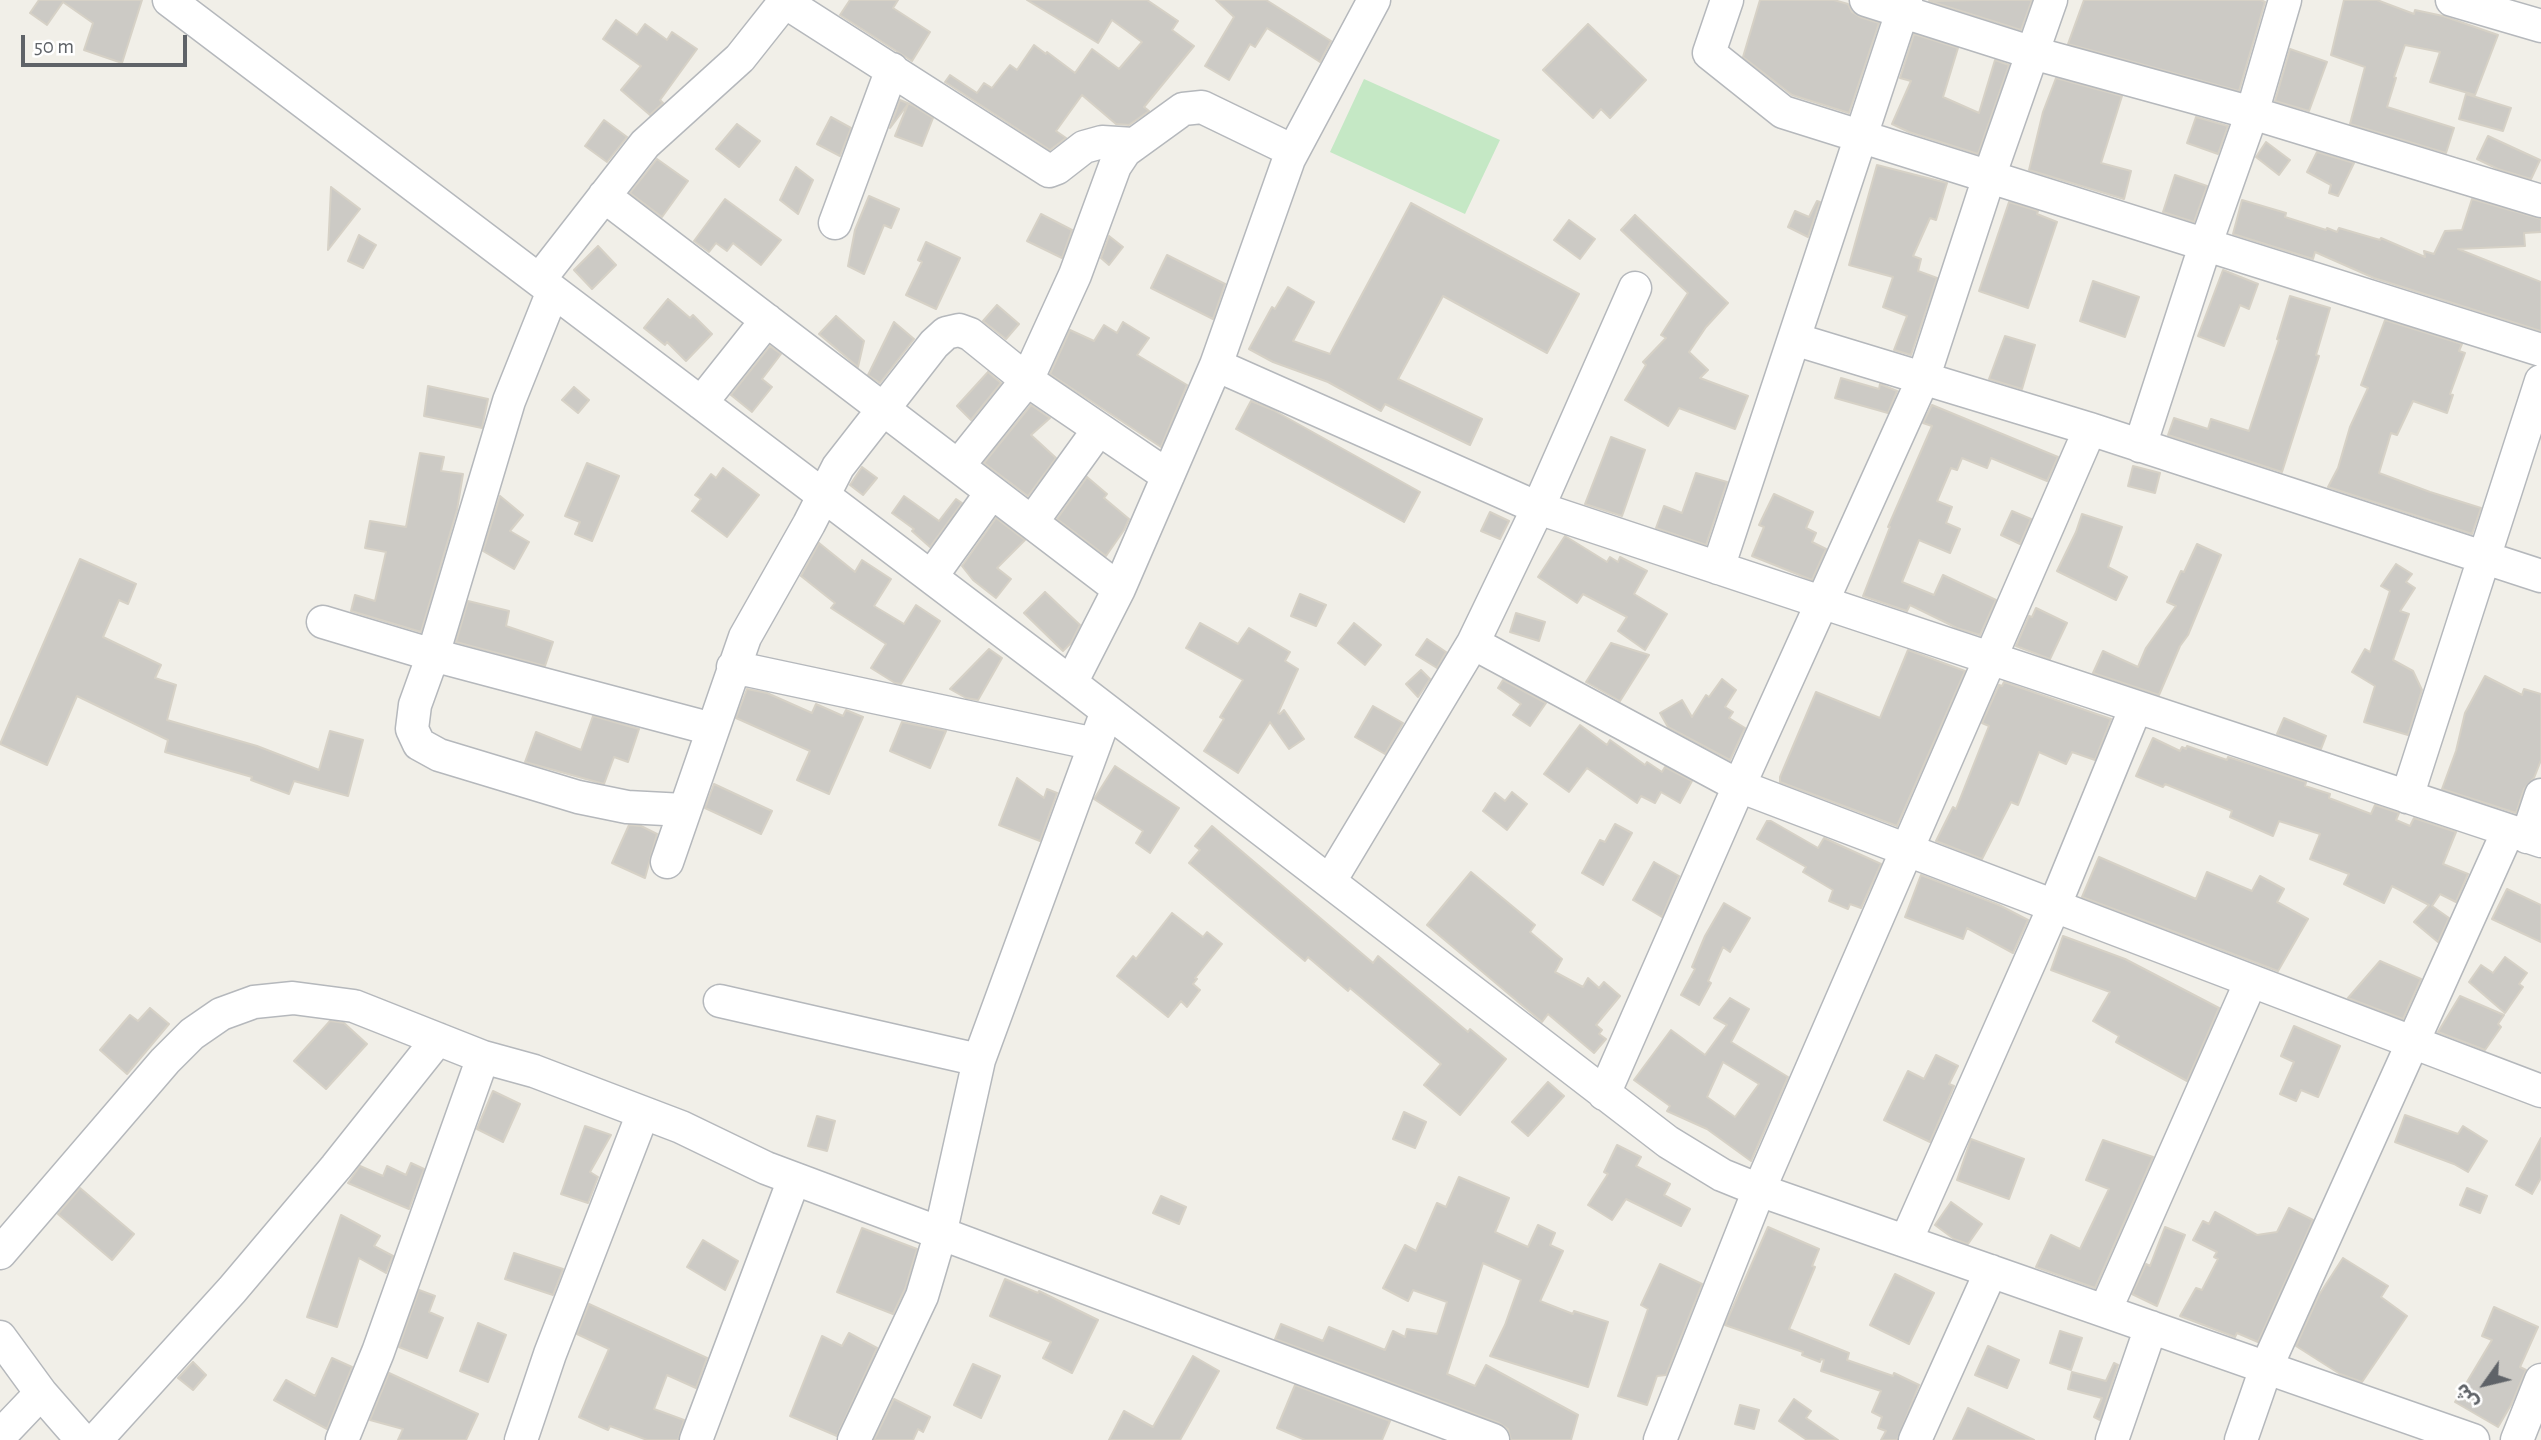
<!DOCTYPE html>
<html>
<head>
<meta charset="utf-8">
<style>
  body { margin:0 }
  #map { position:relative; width:2541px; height:1440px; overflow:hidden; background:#f1efe8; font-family:"Alegreya Sans","Noto Sans Arabic",sans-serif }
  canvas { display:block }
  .north { position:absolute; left:2450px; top:1349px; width:70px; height:70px; -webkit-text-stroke:5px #fff; paint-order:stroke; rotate:236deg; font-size:19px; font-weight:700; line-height:28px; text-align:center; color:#5f6368 }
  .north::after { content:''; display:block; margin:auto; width:24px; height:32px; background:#5f6368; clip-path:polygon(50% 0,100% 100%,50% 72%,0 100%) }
  .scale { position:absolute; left:21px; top:35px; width:166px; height:32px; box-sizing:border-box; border:4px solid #5f6368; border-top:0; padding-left:9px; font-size:21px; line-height:24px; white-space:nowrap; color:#5f6368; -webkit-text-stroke:5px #fff; paint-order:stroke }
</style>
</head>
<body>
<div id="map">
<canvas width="2541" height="1440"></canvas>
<div class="north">ش</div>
<div class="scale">50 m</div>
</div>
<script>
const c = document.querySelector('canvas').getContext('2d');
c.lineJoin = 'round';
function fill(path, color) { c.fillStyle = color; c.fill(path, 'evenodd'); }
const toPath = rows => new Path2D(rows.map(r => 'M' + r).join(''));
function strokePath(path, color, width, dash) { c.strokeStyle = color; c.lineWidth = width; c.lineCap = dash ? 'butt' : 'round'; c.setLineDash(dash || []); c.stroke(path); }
fill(toPath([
  [1364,79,1500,140,1465,214,1330,152]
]), '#c5e8c5');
const building = toPath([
  [39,0,142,0,122,63,84,50,93,23,63,2,47,25,30,13,39,0],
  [850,0,898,0,893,8,930,32,912,61,840,15,850,0],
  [1027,0,1147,0,1178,21,1172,30,1194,46,1144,107,1149,111,1129,125,1116,124,1082,95,1056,131,1066,138,1050,150,945,82,950,75,977,93,984,83,992,88,1010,65,1017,70,1034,45,1046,54,1047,52,1075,73,1092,49,1119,69,1142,42,1112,20,1098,43,1027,0],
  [1216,0,1266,0,1331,41,1320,62,1267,28,1255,47,1250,44,1229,80,1205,66,1234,17,1216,0],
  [1760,0,1834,0,1848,4,1852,12,1860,17,1879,23,1849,113,1792,95,1743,57,1760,0],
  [1976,0,2032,0,2021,30,1929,1,1976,0],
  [2084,0,2261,0,2265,2,2239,91,2068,44,2084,0],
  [2344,0,2377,0,2414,14,2415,10,2443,16,2498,35,2475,95,2430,82,2440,52,2405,45,2394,77,2396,78,2387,107,2454,128,2446,153,2350,124,2365,67,2331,55,2344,0],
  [616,20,637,35,645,24,667,40,672,32,697,49,660,100,663,103,650,115,621,90,641,66,603,39,616,20],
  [1588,24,1646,80,1610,118,1601,109,1593,118,1543,70,1588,24],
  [1914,34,1958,48,1943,97,1979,113,1995,60,2009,65,1978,154,1909,132,1892,124,1911,81,1900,78,1914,34],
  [2290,49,2327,62,2309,111,2275,101,2290,49],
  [2056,78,2122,96,2101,163,2131,171,2124,199,2029,170,2043,112,2056,78],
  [2466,94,2511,108,2503,131,2459,119,2466,94],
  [900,100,912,105,933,118,922,146,895,136,908,104,890,128,900,100],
  [831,117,851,128,840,156,817,144,831,117],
  [2196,117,2228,126,2218,154,2187,143,2196,117],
  [604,120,627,137,607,162,585,146,604,120],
  [737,124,760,141,739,167,716,149,737,124],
  [2488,136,2540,160,2531,179,2498,169,2477,159,2488,136],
  [2266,142,2290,160,2279,175,2256,157,2266,142],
  [2317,152,2354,163,2338,196,2329,193,2331,185,2307,172,2317,152],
  [657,159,688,181,662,217,630,193,657,159],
  [1877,165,1947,183,1936,220,1930,218,1913,256,1921,259,1918,271,1937,278,1911,355,1894,350,1907,316,1883,307,1893,277,1849,265,1877,165],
  [796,167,813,180,798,214,780,200,796,167],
  [2175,175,2207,186,2194,222,2163,212,2175,175],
  [331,187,360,209,328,250,330,209,331,187],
  [869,196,899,209,891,228,884,225,864,274,848,266,855,230,869,196],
  [725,199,781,240,761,265,733,243,727,251,716,243,709,252,694,241,725,199],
  [2472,199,2541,219,2541,232,2524,233,2525,246,2458,249,2541,282,2541,331,2374,278,2315,252,2313,259,2233,234,2242,200,2286,213,2285,217,2326,230,2327,228,2337,232,2339,228,2380,240,2381,238,2425,257,2424,251,2434,254,2445,231,2462,230,2472,199],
  [1817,201,1820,202,1808,237,1788,227,1795,211,1809,217,1817,201],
  [2009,202,2038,211,2037,214,2057,222,2028,308,1979,291,2009,202],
  [1411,203,1579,294,1547,353,1443,296,1398,379,1482,419,1470,445,1385,404,1381,411,1328,382,1273,362,1249,349,1272,307,1275,309,1288,287,1314,302,1293,341,1330,354,1411,203],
  [1041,214,1072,230,1062,258,1027,241,1041,214],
  [1635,215,1728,303,1706,327,1689,352,1708,370,1700,378,1748,396,1735,429,1679,408,1668,426,1625,400,1646,365,1643,362,1666,338,1661,335,1688,293,1621,230,1635,215],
  [1569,220,1595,239,1580,259,1554,240,1569,220],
  [359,235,376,245,363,268,348,261,359,235],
  [1109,236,1123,247,1109,265,1101,258,1109,236],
  [926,242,960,258,936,309,906,295,922,262,918,260,926,242],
  [598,246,616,265,592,289,574,270,598,246],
  [1167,255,1225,284,1213,319,1151,288,1167,255],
  [2223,270,2258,284,2249,309,2240,305,2224,346,2198,336,2223,270],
  [2093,281,2139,297,2125,337,2080,321,2093,281],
  [2290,296,2330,308,2316,355,2319,356,2282,472,2168,435,2174,418,2208,429,2211,419,2249,431,2279,340,2277,339,2290,296],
  [668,299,690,318,693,315,712,334,686,361,667,342,665,345,644,328,668,299],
  [997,305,1019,324,1006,339,983,321,997,305],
  [836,316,864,341,858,367,819,334,836,316],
  [2385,320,2462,344,2459,351,2465,353,2450,394,2453,395,2447,413,2413,401,2397,435,2391,433,2379,473,2430,492,2481,508,2472,534,2328,487,2338,468,2350,427,2368,388,2361,385,2385,320],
  [894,322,914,339,880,383,868,375,894,322],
  [1123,322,1149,338,1137,355,1187,385,1161,447,1050,374,1070,330,1094,341,1104,325,1117,333,1123,322],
  [2005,336,2035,345,2022,389,1989,379,2005,336],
  [770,346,781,354,762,379,772,387,752,412,731,395,770,346],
  [988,372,1001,383,971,420,957,406,988,372],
  [1841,378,1879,389,1880,384,1897,391,1888,413,1835,398,1841,378],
  [428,386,488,399,482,428,424,416,428,386],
  [574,387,589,400,578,413,562,400,574,387],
  [1251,401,1273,410,1420,492,1404,522,1236,429,1251,401],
  [1031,405,1050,418,1031,435,1056,458,1028,496,984,463,1031,405],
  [1932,405,2058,457,2047,481,1991,458,1987,468,1962,458,1957,470,1951,468,1937,501,1952,507,1946,523,1960,529,1950,553,1919,540,1902,582,1934,595,1943,575,1996,600,1980,635,1957,628,1910,605,1907,611,1863,596,1890,527,1888,527,1932,426,1923,423,1932,405],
  [1611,437,1645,450,1622,516,1585,504,1611,437],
  [420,453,444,457,441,471,463,474,457,510,421,632,351,611,355,595,375,601,386,552,365,548,370,521,406,527,420,453],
  [587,463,619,476,592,541,575,534,580,522,565,516,587,463],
  [2133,466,2160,473,2155,493,2128,486,2133,466],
  [862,467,877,478,863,495,850,485,862,467],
  [723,468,759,495,727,537,692,511,701,499,695,495,711,474,716,478,723,468],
  [1696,473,1727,482,1706,545,1656,528,1664,506,1682,513,1696,473],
  [1087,477,1107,494,1104,498,1129,519,1124,530,1106,556,1057,519,1087,477],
  [1774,494,1813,512,1806,528,1816,533,1812,542,1826,549,1812,580,1752,556,1764,527,1759,525,1774,494],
  [500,496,523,515,510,531,529,542,514,569,483,551,500,496],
  [904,496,939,521,956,499,962,503,930,547,912,531,914,529,892,513,904,496],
  [2012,511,2031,519,2020,544,2001,535,2012,511],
  [1490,512,1509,521,1500,539,1481,531,1490,512],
  [2082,514,2122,527,2108,567,2127,577,2116,600,2057,571,2076,532,2082,514],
  [996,518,1025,540,997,568,1011,579,996,598,973,580,962,566,996,518],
  [1565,536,1607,562,1610,557,1618,562,1620,557,1647,571,1634,594,1667,614,1645,650,1618,631,1627,617,1583,594,1577,603,1538,577,1565,536],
  [819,543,855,572,862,560,891,579,874,606,904,624,916,605,940,621,901,684,895,683,871,668,886,644,831,608,835,603,801,576,819,543],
  [2197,544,2221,555,2188,635,2180,646,2159,695,2093,673,2103,651,2138,667,2146,648,2176,606,2167,602,2181,571,2184,572,2197,544],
  [80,559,136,584,128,604,119,600,103,637,161,665,155,678,176,685,167,720,257,746,319,770,330,731,363,740,348,796,294,781,289,794,251,780,252,777,165,752,168,740,77,696,47,765,0,744,80,559],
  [2396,564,2412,574,2406,582,2415,588,2400,611,2409,614,2393,660,2413,671,2422,690,2408,735,2364,722,2375,686,2352,672,2365,649,2370,652,2390,591,2381,586,2396,564],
  [1045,592,1080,625,1071,643,1063,651,1024,613,1045,592],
  [1300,594,1326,605,1316,626,1291,616,1300,594],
  [468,601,509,611,506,626,553,642,545,666,456,642,468,601],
  [2036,608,2067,623,2050,659,2016,646,2029,616,2032,617,2036,608],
  [1516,613,1545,622,1539,641,1510,632,1516,613],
  [1200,623,1238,644,1249,628,1290,652,1285,661,1298,669,1278,713,1280,714,1284,710,1304,739,1289,749,1270,722,1238,773,1204,751,1224,719,1220,717,1243,680,1186,648,1200,623],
  [1354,623,1381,645,1365,665,1338,643,1354,623],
  [1427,639,1446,652,1437,668,1416,655,1427,639],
  [1611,643,1649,655,1620,701,1586,682,1611,643],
  [989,649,1002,658,978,700,966,698,950,689,989,649],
  [1908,650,1965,671,1897,826,1780,782,1780,777,1816,692,1880,718,1908,650],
  [1421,670,1430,679,1418,697,1406,684,1421,670],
  [2485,676,2522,695,2524,689,2541,694,2541,760,2534,778,2524,789,2516,813,2442,789,2456,751,2465,713,2485,676],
  [1722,679,1736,690,1725,707,1733,712,1729,718,1745,728,1730,760,1668,727,1660,713,1682,700,1692,717,1706,695,1709,697,1722,679],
  [1503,680,1546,703,1530,726,1513,715,1521,704,1498,688,1503,680],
  [2004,682,2111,719,2095,760,2072,752,2066,764,2039,752,2018,805,2011,802,1982,859,1936,841,1953,807,1956,809,1989,726,1982,723,1999,685,2002,686,2004,682],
  [747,689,767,693,812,713,816,704,843,716,846,710,863,717,829,794,797,780,810,751,736,718,747,689],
  [1373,706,1403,723,1385,754,1355,737,1373,706],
  [593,716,639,729,628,762,614,757,604,784,525,762,536,732,581,750,593,716],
  [2284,718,2326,736,2321,749,2277,734,2284,718],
  [902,722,946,731,930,768,890,751,902,722],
  [1580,725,1607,745,1610,740,1645,765,1647,762,1662,772,1665,767,1692,781,1680,803,1661,792,1655,803,1641,796,1637,803,1587,768,1569,792,1544,774,1580,725],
  [2153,738,2180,751,2182,747,2186,749,2187,746,2227,760,2228,757,2306,782,2305,786,2330,794,2329,798,2371,814,2375,805,2399,813,2396,820,2410,826,2414,818,2456,832,2443,864,2468,874,2456,902,2440,894,2432,906,2449,918,2438,942,2414,922,2429,905,2392,886,2384,903,2344,884,2349,874,2310,859,2320,834,2279,821,2273,836,2230,817,2232,811,2165,784,2163,787,2136,776,2153,738],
  [1115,766,1179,808,1150,853,1136,843,1143,831,1094,799,1115,766],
  [1017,778,1044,798,1047,789,1057,793,1040,841,999,825,1017,778],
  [714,784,772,811,761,834,705,808,714,784],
  [1512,792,1527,804,1507,830,1483,811,1495,793,1505,801,1512,792],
  [1767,821,1771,821,1818,848,1824,838,1881,864,1861,908,1850,904,1848,909,1829,901,1833,890,1803,872,1806,867,1757,839,1767,821],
  [1615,824,1632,833,1603,885,1582,873,1600,840,1605,842,1615,824],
  [629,825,641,826,657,834,645,878,612,863,629,825],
  [1212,826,1373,963,1378,956,1468,1032,1470,1029,1506,1059,1460,1115,1424,1085,1441,1064,1350,988,1348,991,1308,957,1305,961,1189,863,1200,850,1195,846,1212,826],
  [2099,857,2196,899,2207,872,2252,891,2260,876,2284,889,2277,902,2308,919,2278,971,2082,897,2099,857],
  [1654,862,1679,876,1662,917,1633,900,1654,862],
  [1471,872,1535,925,1530,932,1562,959,1555,972,1583,987,1588,978,1599,988,1604,982,1620,996,1596,1025,1602,1030,1599,1034,1606,1039,1594,1053,1548,1014,1542,1022,1427,925,1471,872],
  [1921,875,1999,905,2028,920,2013,953,1967,928,1963,939,1905,917,1921,875],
  [2507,889,2541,905,2541,942,2492,919,2507,889],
  [1724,903,1750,918,1730,952,1723,947,1708,981,1711,983,1699,1005,1681,995,1695,969,1692,967,1705,936,1724,903],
  [1172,913,1203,937,1207,932,1222,944,1195,978,1197,979,1193,984,1200,990,1187,1007,1181,1001,1168,1017,1117,976,1133,956,1136,959,1172,913],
  [2063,936,2125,959,2219,1008,2187,1081,2116,1042,2119,1036,2093,1021,2110,992,2051,970,2063,936],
  [2505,957,2527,973,2519,984,2523,987,2505,1013,2469,982,2481,965,2493,973,2505,957],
  [2380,961,2421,979,2403,1019,2348,998,2380,961],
  [2460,996,2504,1015,2498,1024,2501,1027,2485,1050,2438,1032,2460,996],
  [1730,998,1749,1009,1731,1042,1788,1077,1751,1161,1707,1129,1667,1111,1670,1106,1634,1080,1671,1030,1705,1055,1727,1025,1714,1018,1730,998],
  [1723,1062,1759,1084,1735,1117,1707,1097,1723,1062],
  [150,1008,169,1024,127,1074,100,1050,130,1015,138,1021,150,1008],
  [330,1021,344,1023,367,1044,326,1089,294,1061,330,1021],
  [2294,1026,2340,1046,2318,1097,2301,1090,2296,1101,2280,1094,2294,1062,2281,1056,2294,1026],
  [1936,1055,1958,1066,1949,1084,1954,1086,1930,1142,1884,1120,1908,1071,1924,1079,1936,1055],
  [1548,1082,1564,1096,1528,1136,1512,1122,1548,1082],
  [493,1091,520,1104,503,1142,477,1129,493,1091],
  [1404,1112,1426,1122,1415,1148,1393,1139,1404,1112],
  [2405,1115,2458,1134,2463,1126,2487,1141,2468,1172,2454,1164,2395,1142,2405,1115],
  [817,1116,835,1121,827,1151,808,1146,817,1116],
  [585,1126,611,1135,590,1172,598,1177,588,1203,561,1194,585,1126],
  [2541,1138,2541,1178,2532,1194,2516,1185,2541,1138],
  [1971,1139,2024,1159,2009,1199,1957,1180,1971,1139],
  [2103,1140,2153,1157,2095,1288,2036,1267,2051,1235,2080,1249,2109,1189,2086,1180,2103,1140],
  [1617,1145,1641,1157,1636,1166,1670,1184,1664,1195,1690,1209,1681,1226,1626,1199,1612,1220,1588,1205,1608,1174,1604,1172,1617,1145],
  [411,1163,424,1169,409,1209,348,1183,360,1166,383,1176,387,1166,406,1175,411,1163],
  [1459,1177,1509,1198,1495,1232,1528,1247,1538,1225,1555,1233,1550,1245,1563,1251,1540,1301,1573,1314,1574,1311,1608,1322,1588,1387,1490,1356,1505,1325,1521,1280,1483,1263,1447,1374,1475,1386,1486,1365,1578,1415,1571,1440,1511,1440,1508,1429,1499,1423,1275,1339,1281,1324,1323,1341,1329,1327,1385,1350,1393,1331,1405,1337,1407,1329,1437,1334,1447,1302,1413,1290,1408,1301,1383,1288,1405,1245,1416,1251,1437,1203,1446,1207,1459,1177],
  [80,1188,134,1234,112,1260,58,1214,80,1188],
  [2467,1188,2487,1196,2480,1213,2460,1205,2467,1188],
  [1161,1196,1186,1207,1179,1224,1153,1213,1161,1196],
  [1951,1202,1982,1224,1968,1244,1954,1239,1935,1225,1951,1202],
  [2289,1208,2313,1220,2258,1342,2237,1333,2235,1337,2180,1316,2196,1288,2202,1290,2218,1259,2214,1257,2217,1252,2193,1240,2203,1221,2209,1224,2215,1212,2257,1235,2277,1232,2289,1208],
  [341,1215,380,1236,374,1246,393,1256,386,1273,359,1258,337,1327,307,1317,341,1215],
  [1768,1227,1819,1249,1812,1266,1815,1267,1789,1329,1849,1353,1847,1360,1893,1376,1894,1373,1919,1385,1897,1440,1881,1440,1886,1431,1878,1428,1882,1417,1872,1412,1881,1391,1821,1371,1824,1360,1821,1359,1820,1362,1802,1355,1803,1352,1725,1325,1768,1227],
  [2165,1227,2185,1235,2157,1306,2132,1294,2146,1264,2150,1266,2165,1227],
  [862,1228,917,1249,905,1289,893,1314,837,1292,862,1228],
  [703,1240,738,1261,725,1290,687,1267,703,1240],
  [514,1253,563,1269,553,1295,505,1279,514,1253],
  [2343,1258,2388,1286,2381,1297,2407,1316,2362,1382,2340,1374,2296,1346,2319,1295,2343,1258],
  [1660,1264,1702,1284,1666,1375,1657,1376,1647,1405,1618,1396,1648,1309,1641,1305,1660,1264],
  [1895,1274,1934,1293,1909,1344,1870,1325,1895,1274],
  [1005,1279,1038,1293,1039,1291,1098,1320,1072,1373,1043,1358,1051,1342,990,1316,1005,1279],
  [419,1290,435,1296,429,1312,443,1318,427,1358,399,1347,419,1290],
  [589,1304,707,1358,696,1388,667,1375,654,1409,684,1420,678,1440,647,1440,610,1426,608,1430,579,1417,609,1349,577,1334,589,1304],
  [2494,1307,2538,1327,2520,1367,2526,1370,2511,1405,2498,1427,2455,1402,2492,1340,2482,1336,2494,1307],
  [478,1323,506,1335,488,1382,460,1371,478,1323],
  [2060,1331,2082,1338,2071,1370,2050,1363,2060,1331],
  [849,1333,877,1348,837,1436,790,1416,822,1336,842,1346,849,1333],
  [1988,1346,2019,1360,2007,1388,1975,1375,1988,1346],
  [1193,1356,1219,1371,1180,1440,1109,1440,1124,1411,1153,1427,1193,1356],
  [332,1358,352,1367,327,1429,274,1400,286,1380,315,1396,332,1358],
  [193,1362,206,1375,193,1390,178,1378,193,1362],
  [2114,1363,2118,1365,2100,1420,2094,1417,2102,1398,2068,1389,2072,1372,2106,1381,2114,1363],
  [973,1364,1000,1376,981,1418,954,1405,973,1364],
  [389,1373,478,1414,466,1440,398,1440,403,1429,370,1420,389,1373],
  [1295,1385,1390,1421,1382,1440,1305,1440,1277,1428,1295,1385],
  [894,1399,930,1417,923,1432,918,1429,913,1440,874,1440,894,1399],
  [1794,1399,1811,1411,1806,1418,1838,1440,1807,1440,1779,1421,1794,1399],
  [1740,1405,1759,1410,1754,1429,1735,1424,1740,1405],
  [1968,1408,2034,1440,1953,1440,1968,1408]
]);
fill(building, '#cccac5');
strokePath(building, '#d6d1c6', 2);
const minor = toPath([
  [169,0,1071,683,1668,1142,1722,1175,1759,1190,2473,1440],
  [1727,0,1709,53,1783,112,2541,350],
  [1866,0,2033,53,2252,113,2541,201],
  [2452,0,2541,26],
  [785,2,1049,171,1057,168,1084,147,1102,142,1133,144],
  [604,196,1119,589],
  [835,223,892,69],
  [539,280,645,144,740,58,786,0],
  [553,291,509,401,433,655,415,705,412,729,419,744,439,755,578,797,627,807,684,810],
  [1794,339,2090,429,2541,576],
  [1216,365,1538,508,2541,841],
  [701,403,767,320],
  [2140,446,2205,246,2252,113,2285,0],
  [958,466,1027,380,1075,275,1115,166,1125,151,1183,109,1202,107,1293,151],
  [1032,522,1099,429],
  [1718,568,1906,0],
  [931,577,992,492],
  [323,622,433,655,712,729],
  [1473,643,1739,786,2541,1091],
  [733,667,1095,744],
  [1071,683,1119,589,1216,365,1289,159,1374,0],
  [2407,797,2541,381],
  [2527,837,2541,795],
  [667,862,745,637,809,524,838,467,934,344,946,333,959,330,970,334,1027,380,1168,476],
  [1330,881,1473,643,1538,508,1635,288],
  [720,1001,979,1060],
  [1604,1094,1739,786,1923,379,1989,177,2051,0],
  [1906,1241,2054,907,2136,707],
  [0,1253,165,1061,192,1034,221,1014,254,1002,293,998,354,1006,483,1057,534,1071,681,1127,766,1168,1493,1440],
  [2105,1311,2251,981],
  [0,1337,41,1393,82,1440],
  [0,1436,41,1393],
  [96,1440,232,1290,336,1167,438,1039],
  [342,1440,378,1352,483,1057],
  [521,1440,550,1354,643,1113],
  [696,1440,794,1179],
  [854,1440,922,1296,940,1235,979,1060,1107,711],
  [1660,1440,1759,1190,2090,429],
  [1915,1440,1991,1271],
  [2112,1440,2151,1327],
  [2241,1440,2266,1368,2508,831],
  [2517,1440,2541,1380]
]);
strokePath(minor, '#b5b8bc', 35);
strokePath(minor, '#fff', 32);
</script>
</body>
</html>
